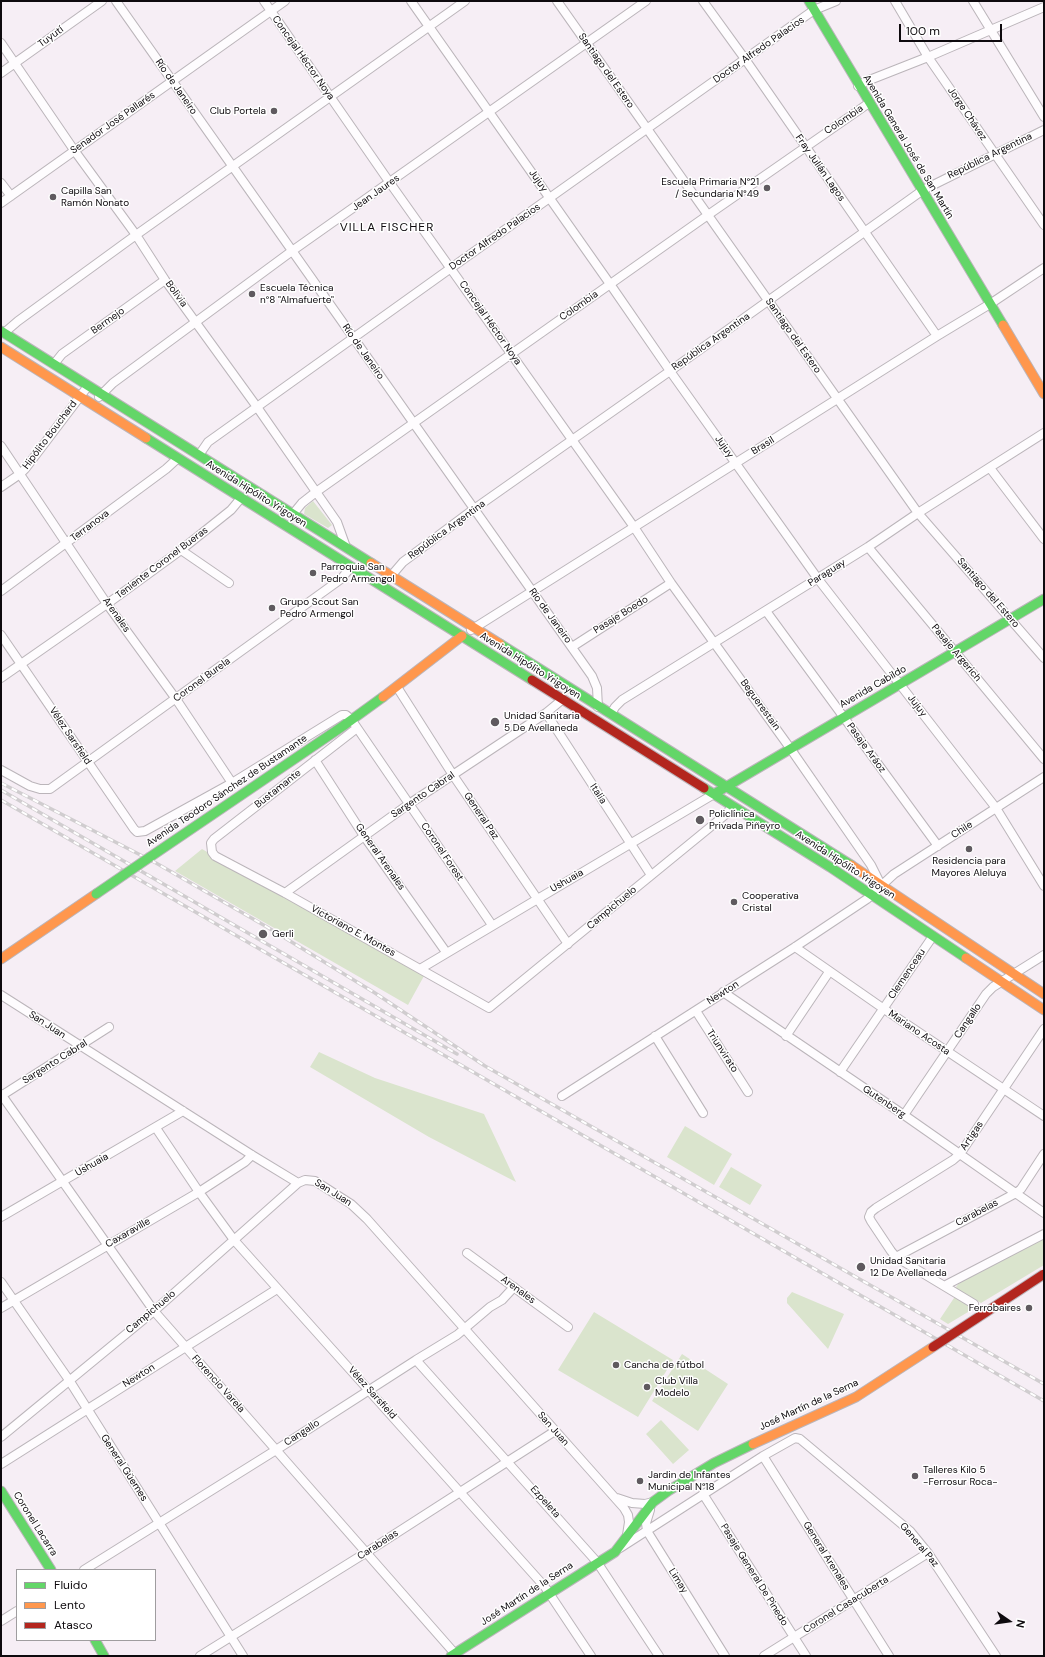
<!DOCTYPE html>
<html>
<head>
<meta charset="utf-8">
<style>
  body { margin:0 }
  #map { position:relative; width:1045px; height:1657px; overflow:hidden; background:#f6eef5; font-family:"DM Sans",sans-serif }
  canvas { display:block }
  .frame { position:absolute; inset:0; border:2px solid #0e0a0e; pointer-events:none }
  .legend { position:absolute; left:16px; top:1569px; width:140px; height:72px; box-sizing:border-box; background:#fff; border:1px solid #9f9d9f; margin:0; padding:5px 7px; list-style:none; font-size:12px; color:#0e0a0e }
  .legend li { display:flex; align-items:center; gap:8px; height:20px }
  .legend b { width:20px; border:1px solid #9f9d9f }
  .north { position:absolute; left:989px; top:1601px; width:40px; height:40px; -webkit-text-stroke:3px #fff; paint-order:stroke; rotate:103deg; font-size:11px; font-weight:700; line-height:16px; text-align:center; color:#0e0a0e }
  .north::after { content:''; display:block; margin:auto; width:14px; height:18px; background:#0e0a0e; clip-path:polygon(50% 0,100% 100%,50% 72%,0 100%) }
  .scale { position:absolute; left:899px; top:24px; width:103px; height:18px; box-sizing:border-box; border:2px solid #0e0a0e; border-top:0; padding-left:5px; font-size:12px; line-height:14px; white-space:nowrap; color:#0e0a0e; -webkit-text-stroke:3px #fff; paint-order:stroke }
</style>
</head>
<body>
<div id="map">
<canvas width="1045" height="1657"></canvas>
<div class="frame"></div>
<ul class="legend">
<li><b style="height:5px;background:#63d668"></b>Fluido</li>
<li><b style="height:5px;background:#ff974d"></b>Lento</li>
<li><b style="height:5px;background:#b3261e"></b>Atasco</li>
</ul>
<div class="north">N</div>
<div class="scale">100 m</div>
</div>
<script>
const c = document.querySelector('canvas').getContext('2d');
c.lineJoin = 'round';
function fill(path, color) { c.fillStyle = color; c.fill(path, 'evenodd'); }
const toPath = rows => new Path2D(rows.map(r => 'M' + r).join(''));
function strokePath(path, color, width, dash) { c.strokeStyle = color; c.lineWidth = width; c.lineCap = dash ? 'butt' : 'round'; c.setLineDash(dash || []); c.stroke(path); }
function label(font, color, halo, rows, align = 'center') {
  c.font = font + ' "DM Sans",sans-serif'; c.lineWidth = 3; c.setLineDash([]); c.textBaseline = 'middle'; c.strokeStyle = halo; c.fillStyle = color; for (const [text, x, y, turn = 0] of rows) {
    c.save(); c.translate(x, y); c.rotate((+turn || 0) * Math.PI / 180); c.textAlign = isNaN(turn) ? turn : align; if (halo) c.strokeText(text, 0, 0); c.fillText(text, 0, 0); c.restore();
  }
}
fill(toPath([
  [313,501,332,525,328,528,304,514,305,508],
  [202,849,424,976,408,1005,175,871],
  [319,1052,375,1078,484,1114,516,1182,429,1137,310,1067],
  [685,1126,732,1154,714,1185,667,1157],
  [731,1167,762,1185,750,1205,719,1187],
  [1044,1237,1044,1265,981,1303,957,1289,956,1287,959,1283],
  [792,1292,844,1314,828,1349,787,1303,787,1298],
  [956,1295,973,1307,973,1309,948,1324,940,1319],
  [594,1312,673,1360,638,1417,558,1370],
  [682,1354,728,1384,698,1431,652,1401],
  [661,1420,689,1450,673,1464,646,1434]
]), '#dae4cd');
const street = toPath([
  [116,1,592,676,597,688,598,707],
  [264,1,390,183,634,527,671,583,790,748,871,865,879,881],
  [411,1,610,284,670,371,818,579,996,808,1044,886],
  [557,1,918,513,1044,658],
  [703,1,745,59,937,336],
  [895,1,928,57,1044,225],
  [973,1,1044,117],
  [1,43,74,150,136,235,165,280,257,407,337,522,346,547],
  [1,73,102,1],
  [858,86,867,81,928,57,1044,7],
  [1,183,11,196],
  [1,203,285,1],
  [4,333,18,321,136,235,465,1],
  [54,364,62,354,165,280],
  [99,397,113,383,292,251,646,1],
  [1,446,107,604,176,699,232,783],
  [199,455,208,442,451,268,814,10,836,1],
  [990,468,1044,539],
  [1,487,20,474,25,469,88,386],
  [293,514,302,503,316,492,708,215,869,103],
  [868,547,1044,759],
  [181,550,229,583],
  [391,576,403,562,474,509,670,371,923,190,1044,130],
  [1,591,166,469,178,458],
  [766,611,938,846],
  [471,630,937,336,990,304,1044,268],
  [1,635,134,829,137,832,145,831,232,783,342,715,346,715,351,719,492,925],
  [572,647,671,583],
  [1,678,107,604,181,550,231,510,241,498],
  [397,687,453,775,568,944],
  [546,713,651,875],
  [611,714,615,707,622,700,868,547,918,513,1044,433],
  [357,728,214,839,211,843,212,852,215,856,285,893,489,1008,725,815,733,806],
  [315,760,364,836,446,952],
  [1,770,30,786,40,789,50,789,341,579,351,567],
  [285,893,409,804,546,713,563,699],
  [795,947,884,1009,1044,1116],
  [420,969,714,794],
  [723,992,904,1115,1044,1213],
  [1,995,252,1155,298,1183,305,1180,315,1181,351,1204,367,1219,624,1508,628,1515,629,1522,627,1535],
  [696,1011,748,1092],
  [655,1036,703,1113],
  [786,1036,829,972],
  [840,1072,933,936],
  [1,1094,154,1311,457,1656],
  [1,1096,109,1027],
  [562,1096,795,947,867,899,894,874,1044,777],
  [904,1115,986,994,993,987,1044,955],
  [156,1128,199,1192,234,1240,545,1587,591,1656],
  [1,1217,183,1111],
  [467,1253,568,1327],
  [896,1257,1016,1193,1021,1189,1044,1154],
  [1,1282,69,1380,243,1656],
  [944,1286,1044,1234],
  [974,1304,896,1257,891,1251,871,1221,869,1217,871,1212,876,1208,953,1160,960,1154,1044,1029],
  [1,1308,199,1192,245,1162,252,1155],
  [416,1360,597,1562,659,1656],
  [1,1437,154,1311,298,1183],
  [763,1456,889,1656],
  [1,1464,277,1289],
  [703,1494,806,1656],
  [617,1498,632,1503,645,1504,653,1502],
  [650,1510,646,1523,647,1531,725,1656],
  [620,1548,763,1456,795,1438,800,1439,910,1531,928,1553,996,1656],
  [84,1570,276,1450,416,1360,457,1335,490,1307,502,1300,514,1287],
  [1,1621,17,1611],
  [200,1656,367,1552,555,1431],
  [764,1656,928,1553]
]);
const fast = toPath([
  [809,1,1003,325],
  [1,331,371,563],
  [146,438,532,680],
  [500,644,851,865],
  [704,788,830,867,966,958],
  [714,794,1044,599],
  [150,857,343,726,383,697],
  [1,1491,51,1570],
  [95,1640,104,1656],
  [451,1656,615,1552,653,1502,668,1491,714,1463,753,1444]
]);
const slow = toPath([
  [1003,325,1044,394],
  [1,347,146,438],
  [371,563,500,644],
  [383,697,462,636],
  [851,865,1044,994],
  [966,958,1044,1010],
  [1,959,96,894]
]);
const jam = toPath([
  [532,680,704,788]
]);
strokePath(street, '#bbb5ba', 10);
strokePath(fast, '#bbb5ba', 11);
strokePath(slow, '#bbb5ba', 11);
strokePath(jam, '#bbb5ba', 11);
strokePath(street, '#fefcfe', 8);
strokePath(fast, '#63d668', 9);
strokePath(slow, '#ff974d', 9);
strokePath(jam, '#b3261e', 9);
const rail = toPath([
  [1,783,156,863,267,927,375,993,485,1066,1044,1384],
  [1,790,457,1054],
  [1,800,1044,1401]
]);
strokePath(rail, '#d0cdcf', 3.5);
strokePath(rail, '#fff', 2, [6]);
const fastBridge = toPath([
  [96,894,150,857]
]);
const slowBridge = toPath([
  [753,1444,856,1397,933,1347]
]);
const jamBridge = toPath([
  [933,1347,1044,1274]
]);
strokePath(fastBridge, '#bbb5ba', 11, []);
strokePath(slowBridge, '#bbb5ba', 11, []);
strokePath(jamBridge, '#bbb5ba', 11, []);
strokePath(fastBridge, '#63d668', 9);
strokePath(slowBridge, '#ff974d', 9);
strokePath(jamBridge, '#b3261e', 9);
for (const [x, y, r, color] of [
  [274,111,4,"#5f5a5f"],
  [767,188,4,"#5f5a5f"],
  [53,197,4,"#5f5a5f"],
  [252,294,4,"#5f5a5f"],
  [313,573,4,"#5f5a5f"],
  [272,608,4,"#5f5a5f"],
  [495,722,5,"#5f5a5f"],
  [700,820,5,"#5f5a5f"],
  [969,849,4,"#5f5a5f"],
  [734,902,4,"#5f5a5f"],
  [263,934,5,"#5f5a5f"],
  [861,1267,5,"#5f5a5f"],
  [1029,1308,4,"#5f5a5f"],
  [616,1365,4,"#5f5a5f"],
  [647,1387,4,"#5f5a5f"],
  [915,1476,4,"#5f5a5f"],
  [640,1481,4,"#5f5a5f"]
]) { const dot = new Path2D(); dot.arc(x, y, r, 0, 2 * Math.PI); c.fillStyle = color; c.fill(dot); strokePath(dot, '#fff', 1.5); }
label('10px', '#0e0a0e', '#fff', [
  ["Tuyutí",51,37,-36],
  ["Doctor Alfredo Palacios",759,50,-35],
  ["Concejal Héctor Noya",303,58,55],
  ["Santiago del Estero",606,71,55],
  ["Río de Janeiro",176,87,55],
  ["Jorge Chávez",967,114,56],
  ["Colombia",844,120,-34],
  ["Senador José Pallarés",113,123,-35],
  ["Avenida General José de San Martín",908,147,59],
  ["República Argentina",990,156,-26],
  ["Fray Julián Lagos",820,168,55],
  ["Jujuy",538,181,55],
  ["Jean Jaures",376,193,-35],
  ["Doctor Alfredo Palacios",495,237,-35],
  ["Bolivia",176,294,54],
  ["Colombia",579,306,-35],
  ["Bermejo",108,321,-35],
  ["Concejal Héctor Noya",490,323,55],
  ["Santiago del Estero",793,336,55],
  ["República Argentina",711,342,-35],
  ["Río de Janeiro",363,352,55],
  ["Hipólito Bouchard",50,435,-53],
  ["Brasil",763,446,-32],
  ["Jujuy",724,447,55],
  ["Avenida Hipólito Yrigoyen",256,494,32],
  ["Terranova",90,526,-37],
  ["República Argentina",447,530,-36],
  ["Teniente Coronel Bueras",162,563,-37],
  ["Paraguay",827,573,-32],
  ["Santiago del Estero",988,593,49],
  ["Arenales",116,615,55],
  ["Pasaje Boedo",621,615,-32],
  ["Río de Janeiro",550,616,54],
  ["Pasaje Argerich",956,653,50],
  ["Avenida Hipólito Yrigoyen",530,666,32],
  ["Coronel Burela",202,680,-36],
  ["Avenida Cabildo",873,687,-30],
  ["Beguerestain",760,705,54],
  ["Jujuy",917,706,53],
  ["Vélez Sarsfield",70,736,56],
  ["Pasaje Aráoz",866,748,54],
  ["Bustamante",278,789,-38],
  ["Avenida Teodoro Sánchez de Bustamante",227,791,-34],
  ["Italia",598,794,57],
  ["Sargento Cabral",423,795,-34],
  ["General Paz",481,816,56],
  ["Chile",962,830,-33],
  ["Coronel Forest",442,852,56],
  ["General Arenales",380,857,55],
  ["Avenida Hipólito Yrigoyen",845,865,33],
  ["Ushuaia",567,881,-30],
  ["Campichuelo",612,908,-40],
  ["Victoriano E. Montes",353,931,29],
  ["Clemenceau",907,974,-56],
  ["Newton",723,993,-33],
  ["Cangallo",968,1021,-56],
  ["San Juan",47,1025,33],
  ["Mariano Acosta",919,1033,34],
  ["Triunvirato",722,1051,57],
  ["Sargento Cabral",55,1062,-32],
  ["Gutenberg",884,1102,34],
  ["Artigas",972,1136,-56],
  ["Ushuaia",92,1165,-30],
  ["San Juan",333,1193,32],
  ["Carabelas",977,1213,-28],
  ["Caxaraville",128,1233,-30],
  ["Arenales",518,1290,36],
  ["Campichuelo",151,1312,-40],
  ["Newton",139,1376,-32],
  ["Florencio Varela",218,1384,48],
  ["Vélez Sarsfield",372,1393,48],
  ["José Martín de la Serna",809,1405,-25],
  ["San Juan",553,1429,48],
  ["Cangallo",302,1433,-33],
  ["General Güemes",124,1468,57],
  ["Ezpeleta",545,1502,48],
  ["Coronel Lacarra",35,1524,58],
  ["Carabelas",378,1545,-33],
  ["General Paz",919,1545,50],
  ["General Arenales",826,1556,58],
  ["Pasaje General De Pinedo",754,1575,58],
  ["Limay",678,1581,58],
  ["José Martín de la Serna",527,1594,-33],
  ["Coronel Casacuberta",846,1605,-32]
]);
label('10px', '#0e0a0e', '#fff', [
  ["Club Portela",266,111,"right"],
  ["Escuela Primaria N°21",759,182,"right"],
  ["/ Secundaria N°49",759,194,"right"],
  ["Capilla San",61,191],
  ["Ramón Nonato",61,203],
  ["Escuela Técnica",260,288],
  ["n°8 \"Almafuerte\"",260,300],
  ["Parroquia San",321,567],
  ["Pedro Armengol",321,579],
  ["Grupo Scout San",280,602],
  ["Pedro Armengol",280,614],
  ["Unidad Sanitaria",504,716],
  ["5 De Avellaneda",504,728],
  ["Policlínica",709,814],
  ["Privada Piñeyro",709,826],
  ["Residencia para",969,861,"center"],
  ["Mayores Aleluya",969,873,"center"],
  ["Cooperativa",742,896],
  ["Cristal",742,908],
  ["Gerli",272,934],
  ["Unidad Sanitaria",870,1261],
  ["12 De Avellaneda",870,1273],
  ["Ferrobaires",1021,1308,"right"],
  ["Cancha de fútbol",624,1365],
  ["Club Villa",655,1381],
  ["Modelo",655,1393],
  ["Talleres Kilo 5",923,1470],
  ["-Ferrosur Roca-",923,1482],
  ["Jardin de Infantes",648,1475],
  ["Municipal N°18",648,1487]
], 'left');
c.letterSpacing = '1px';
label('12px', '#0e0a0e', '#fff', [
  ["VILLA FISCHER",387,228]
]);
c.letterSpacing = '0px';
</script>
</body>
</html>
